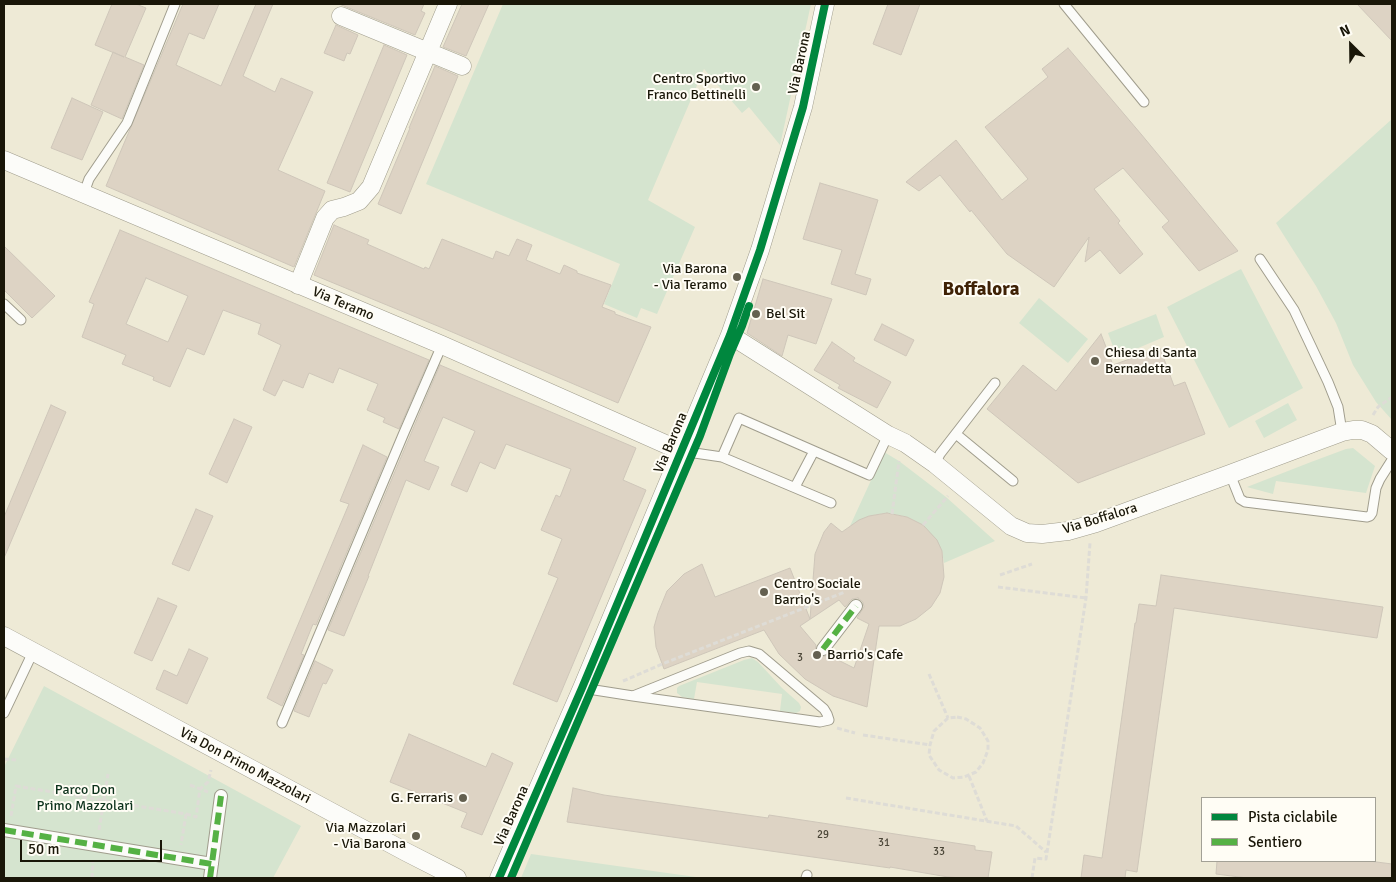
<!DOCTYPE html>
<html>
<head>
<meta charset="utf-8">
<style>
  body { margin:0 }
  #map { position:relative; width:1396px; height:882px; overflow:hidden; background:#eeead6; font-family:Signika,sans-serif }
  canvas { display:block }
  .frame { position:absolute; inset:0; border:5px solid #191608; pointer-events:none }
  .legend { position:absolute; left:1201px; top:797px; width:175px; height:65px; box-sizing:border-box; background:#fffdf5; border:1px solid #a3a196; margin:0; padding:6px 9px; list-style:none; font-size:15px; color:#191608 }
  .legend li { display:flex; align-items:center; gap:10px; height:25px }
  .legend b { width:25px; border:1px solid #a3a196 }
  .north { position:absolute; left:1326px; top:20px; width:50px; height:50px; -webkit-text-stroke:4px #fffdf5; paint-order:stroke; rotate:337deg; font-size:14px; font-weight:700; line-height:20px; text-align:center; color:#191608 }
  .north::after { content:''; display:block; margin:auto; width:18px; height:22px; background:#191608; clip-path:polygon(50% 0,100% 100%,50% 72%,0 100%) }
  .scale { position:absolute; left:20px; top:840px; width:142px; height:22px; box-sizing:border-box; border:2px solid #191608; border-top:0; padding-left:6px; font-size:15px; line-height:18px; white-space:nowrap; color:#191608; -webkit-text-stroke:4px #fffdf5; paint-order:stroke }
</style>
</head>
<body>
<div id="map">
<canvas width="1396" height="882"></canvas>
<div class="frame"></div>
<ul class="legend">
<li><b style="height:6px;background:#00873e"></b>Pista ciclabile</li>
<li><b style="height:6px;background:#55b144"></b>Sentiero</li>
</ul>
<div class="north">N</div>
<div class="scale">50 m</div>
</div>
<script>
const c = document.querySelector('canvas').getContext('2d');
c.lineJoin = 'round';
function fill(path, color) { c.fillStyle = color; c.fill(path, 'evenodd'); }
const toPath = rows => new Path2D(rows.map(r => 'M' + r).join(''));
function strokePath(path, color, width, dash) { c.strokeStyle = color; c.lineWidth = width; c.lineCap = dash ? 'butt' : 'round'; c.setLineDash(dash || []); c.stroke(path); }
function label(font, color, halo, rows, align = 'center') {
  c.font = font + ' Signika,sans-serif'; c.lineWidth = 4; c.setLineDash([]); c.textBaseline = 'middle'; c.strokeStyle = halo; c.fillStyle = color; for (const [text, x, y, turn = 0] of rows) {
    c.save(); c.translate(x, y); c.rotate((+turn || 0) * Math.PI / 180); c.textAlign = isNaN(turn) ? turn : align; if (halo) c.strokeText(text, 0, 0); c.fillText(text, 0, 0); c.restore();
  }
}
fill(toPath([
  [503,4,811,4,780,145,749,107,742,113,704,69,648,200,695,227,657,314,641,308,637,318,604,304,620,264,426,184],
  [1392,119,1392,420,1376,402,1353,365,1336,323,1316,286,1276,223],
  [1241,269,1303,388,1229,428,1167,307],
  [1039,298,1088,339,1068,363,1019,323],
  [1156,314,1164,337,1117,357,1108,333],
  [1288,403,1297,420,1264,438,1255,421],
  [1353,448,1375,466,1366,493,1276,481,1273,494,1247,487,1311,462,1346,449],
  [884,452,899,461,946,497,995,541,944,563,942,551,923,525,907,517,887,513,869,516,850,526],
  [752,658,758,662,782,688,799,703,801,707,800,711,796,713,780,711,782,694,697,682,694,699,682,697,677,693,677,688,679,686,744,660],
  [44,686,301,826,273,878,4,878,4,767],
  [531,854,703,878,521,878]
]), '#d5e4cf');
const building = toPath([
  [112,4,136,4,146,8,125,57,144,65,122,119,91,105,113,52,124,57,95,45,112,4],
  [183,4,219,4,204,39,189,33,176,65,221,86,256,4,273,4,243,76,275,92,281,78,313,92,278,170,325,191,294,267,106,186,183,4],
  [339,4,424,4,421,11,425,13,415,35,339,4],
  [462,4,489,4,466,56,443,47,462,4],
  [888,4,920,4,901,55,873,44,888,4],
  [1357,4,1392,4,1392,41,1357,4],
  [336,25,358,35,350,54,347,53,344,61,324,53,336,25],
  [384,45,407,55,350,192,327,183,384,45],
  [1068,48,1141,134,1238,251,1199,271,1162,227,1169,221,1123,168,1094,189,1120,221,1118,223,1143,254,1120,274,1100,250,1085,262,1089,237,1054,287,1007,254,971,210,970,212,940,175,919,191,906,182,956,140,1002,200,1028,179,985,127,1048,77,1042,69,1068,48],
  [435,66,458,76,401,214,378,204,410,128,409,128,435,66],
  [72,98,103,112,82,160,51,148,72,98],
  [820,183,878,200,855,274,871,279,866,295,831,284,842,250,803,239,820,183],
  [334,225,369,240,367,244,424,269,425,267,429,269,442,239,493,259,496,251,509,256,517,239,532,245,526,260,560,274,564,265,577,271,577,273,611,285,602,307,615,312,615,314,651,327,618,403,445,329,314,275,334,225],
  [120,230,429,360,399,429,383,422,385,418,367,410,378,384,339,368,333,383,309,373,303,388,283,380,275,396,263,390,281,345,258,334,261,324,223,310,204,355,187,348,170,387,153,380,154,377,122,364,126,355,82,337,94,304,89,302,120,230],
  [146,278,188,296,168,342,126,324,146,278],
  [4,246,55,296,32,318,4,290,4,246],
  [763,279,832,299,816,344,788,335,782,356,747,333,763,279],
  [882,324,914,340,906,356,874,340,882,324],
  [1101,334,1113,365,1160,348,1174,386,1185,382,1205,434,1078,483,987,409,1023,365,1056,391,1101,334],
  [832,342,855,358,853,361,891,382,877,408,838,388,840,385,814,370,832,342],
  [440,365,636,448,623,480,646,490,557,702,513,684,558,578,548,574,562,539,541,530,556,495,560,497,571,469,506,444,495,469,480,462,467,492,451,485,475,431,443,417,424,461,439,467,429,490,406,480,368,576,369,576,344,636,328,630,440,365],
  [51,405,66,412,4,558,4,517,51,405],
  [234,419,252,427,227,483,209,474,234,419],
  [363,445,387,457,316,625,313,624,301,654,304,655,282,706,267,698,349,504,340,501,363,445],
  [196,509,213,516,189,571,172,564,196,509],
  [887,513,907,517,923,525,937,540,942,551,944,577,940,593,931,607,916,619,900,626,879,626,867,707,833,696,805,679,779,654,764,630,664,669,656,647,654,627,658,613,667,591,684,574,702,564,715,597,790,568,810,619,815,554,824,532,831,523,842,532,859,520,869,516,887,513],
  [858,598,863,602,864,607,857,618,869,624,854,668,828,655,822,657,818,655,815,652,816,645,800,626,839,600,845,607,852,599,858,598],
  [1161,575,1383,607,1377,638,1174,608,1137,872,1126,870,1125,878,1081,878,1084,855,1102,858,1135,623,1136,623,1139,604,1156,606,1161,575],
  [158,598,177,606,152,661,134,653,158,598],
  [189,649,208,658,187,704,156,689,164,670,177,676,189,649],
  [315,661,333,670,326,684,323,683,309,717,294,711,315,661],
  [409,734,486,767,492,753,513,763,482,835,461,827,467,813,390,782,409,734],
  [573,788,604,795,654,802,768,818,769,815,975,846,975,850,992,852,988,878,963,878,948,877,890,867,890,868,567,822,573,788],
  [1217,861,1369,861,1392,864,1392,878,1247,878,1216,874,1217,861]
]);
fill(building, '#ddd3c4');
strokePath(building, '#cec6b9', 1);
const service = toPath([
  [1064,4,1144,102],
  [84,193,89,179,127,123,175,4],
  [1260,259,1294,310,1328,382,1338,407,1342,432],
  [4,304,21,320],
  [956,434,1013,481],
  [681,451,722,457,831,503],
  [722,457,739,418,869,475,888,435],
  [935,464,940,454,995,383],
  [1230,474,1240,499,1245,502,1367,517,1370,516,1372,513,1376,488,1380,479,1392,460],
  [795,487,814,451],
  [582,688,633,696,820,722,829,720,827,714,824,709,759,654,749,651,740,653,633,696],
  [4,713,33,652],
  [282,723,403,435,442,345],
  [806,878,807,875]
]);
const pedestrian = toPath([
  [823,649,856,606],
  [4,830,212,864],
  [210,878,221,796]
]);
const minor = toPath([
  [341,16,462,66],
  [4,160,442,345,681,451],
  [298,285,325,218,332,210,344,207,359,201,371,187,448,4],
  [730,335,888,435,905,443,935,464,1011,526,1027,533,1042,534,1068,531,1096,523,1230,474,1342,432,1353,430,1362,430,1372,434,1392,451],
  [4,636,406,852,457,878],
  [499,878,582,688,730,335,760,250,803,107,825,4]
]);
strokePath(service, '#a09d8d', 11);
strokePath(pedestrian, '#a09d8d', 14);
strokePath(minor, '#a09d8d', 19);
strokePath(toPath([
  [1373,415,1378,407,1392,397],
  [892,514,899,461],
  [923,525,948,496],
  [1000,575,1032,564],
  [998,587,1086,598],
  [929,674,948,718],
  [623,681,662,664,845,592],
  [957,717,966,719,980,728,988,741,988,750,983,763,976,772,964,777,953,778,939,770,929,755,930,745,934,731,948,718,957,717],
  [837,728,855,733],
  [863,735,930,745],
  [4,759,16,760],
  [969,776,987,821],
  [190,785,208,792],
  [846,798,1016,826,1046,852],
  [186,814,196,817,200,789,208,782,211,770],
  [11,816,16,786,186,814,181,845],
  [99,830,108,774],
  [92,878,93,861],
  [1032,878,1035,858,1046,859,1086,598,1090,543]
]), '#dedcd6', 3, [5, 2.5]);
strokePath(service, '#fcfcf9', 9);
strokePath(pedestrian, '#fcfcf9', 12);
strokePath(minor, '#fcfcf9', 18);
strokePath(toPath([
  [823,649,856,606],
  [4,830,212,864],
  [210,878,221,796]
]), '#55b144', 6, [12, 6]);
strokePath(toPath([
  [499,878,582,688,730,335,760,250,803,107,825,4],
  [511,878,700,436,730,354,742,326,749,306]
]), '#00873e', 8);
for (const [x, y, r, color] of [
  [756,87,5,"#646050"],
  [737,277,5,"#646050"],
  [756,314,5,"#646050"],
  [1095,361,5,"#646050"],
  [764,592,5,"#646050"],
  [817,655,5,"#646050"],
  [463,798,5,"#646050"],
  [416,836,5,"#646050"]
]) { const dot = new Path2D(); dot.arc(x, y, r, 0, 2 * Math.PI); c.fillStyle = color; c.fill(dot); strokePath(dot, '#fffdf5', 2); }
label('11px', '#4c4739', null, [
  ["3",800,658],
  ["29",823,835],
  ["31",884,843],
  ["33",939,852]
]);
label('14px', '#191608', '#fffdf5', [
  ["Via Barona",800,63,-78],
  ["Via Teramo",343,304,23],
  ["Via Barona",671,443,-67],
  ["Via Boffalora",1100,519,-17],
  ["Via Don Primo Mazzolari",245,766,28],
  ["Via Barona",512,816,-66]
]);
label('14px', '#191608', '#fffdf5', [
  ["Centro Sportivo",746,79],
  ["Franco Bettinelli",746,95],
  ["Via Barona",727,269],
  ["- Via Teramo",727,285],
  ["Bel Sit",766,314,"left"],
  ["Chiesa di Santa",1105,353,"left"],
  ["Bernadetta",1105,369,"left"],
  ["Centro Sociale",774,584,"left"],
  ["Barrio's",774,600,"left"],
  ["Barrio's Cafe",827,655,"left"],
  ["G. Ferraris",453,798],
  ["Via Mazzolari",406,828],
  ["- Via Barona",406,844]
], 'right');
label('14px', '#0d321c', '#fffdf5', [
  ["Parco Don",85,790],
  ["Primo Mazzolari",85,806]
]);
label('bold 19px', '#3f2206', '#fffdf5', [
  ["Boffalora",981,290]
]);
</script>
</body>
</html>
